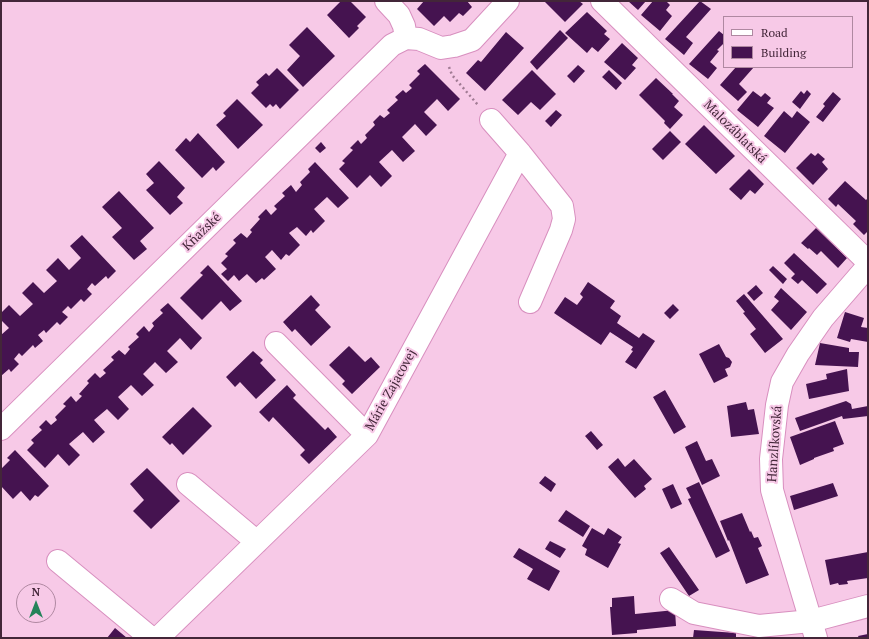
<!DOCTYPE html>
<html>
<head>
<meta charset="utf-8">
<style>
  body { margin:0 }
  #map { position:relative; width:869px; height:639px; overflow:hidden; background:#f7c9e7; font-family:"PT Serif",serif }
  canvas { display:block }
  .frame { position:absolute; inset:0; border:2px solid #432639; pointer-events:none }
  .legend { position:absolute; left:723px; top:16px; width:130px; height:52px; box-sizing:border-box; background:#f7c9e7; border:1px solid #af88a1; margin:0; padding:5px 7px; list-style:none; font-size:12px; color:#432639 }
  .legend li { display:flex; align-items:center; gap:8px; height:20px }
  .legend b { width:20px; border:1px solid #af88a1 }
  .north { position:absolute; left:16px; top:583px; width:40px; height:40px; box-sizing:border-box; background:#f7c9e7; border:1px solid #af88a1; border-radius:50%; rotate:0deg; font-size:11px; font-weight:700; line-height:16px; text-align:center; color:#432639 }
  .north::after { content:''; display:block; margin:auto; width:14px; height:18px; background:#25835a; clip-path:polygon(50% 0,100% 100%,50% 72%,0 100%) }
</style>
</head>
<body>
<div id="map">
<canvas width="869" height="639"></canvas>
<div class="frame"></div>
<ul class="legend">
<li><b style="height:5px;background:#fff"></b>Road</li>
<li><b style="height:11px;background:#451350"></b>Building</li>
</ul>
<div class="north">N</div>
</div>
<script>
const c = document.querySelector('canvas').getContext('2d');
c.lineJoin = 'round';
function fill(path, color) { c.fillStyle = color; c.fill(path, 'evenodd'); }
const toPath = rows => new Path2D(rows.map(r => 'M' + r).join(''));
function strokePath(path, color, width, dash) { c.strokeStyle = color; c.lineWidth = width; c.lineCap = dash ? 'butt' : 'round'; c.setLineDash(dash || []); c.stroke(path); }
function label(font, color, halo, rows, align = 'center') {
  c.font = font + ' "PT Serif",serif'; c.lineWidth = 4; c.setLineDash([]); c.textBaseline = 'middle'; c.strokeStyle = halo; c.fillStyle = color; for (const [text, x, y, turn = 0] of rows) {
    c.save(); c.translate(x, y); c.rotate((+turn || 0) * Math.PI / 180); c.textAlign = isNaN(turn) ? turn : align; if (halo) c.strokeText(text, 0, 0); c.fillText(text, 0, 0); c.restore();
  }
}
fill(toPath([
  [341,1,350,1,366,17,357,26,359,28,349,38,327,15],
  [424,1,467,1,472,7,463,16,459,13,450,22,444,16,434,26,417,9],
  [544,1,579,1,583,4,565,22],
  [628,1,646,1,638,10],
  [653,1,666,1,670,5,666,10,672,16,660,31,641,15],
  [700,1,711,9,686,37,693,43,684,55,665,39],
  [587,12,607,31,604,34,610,39,598,52,592,47,587,53,565,33],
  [307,27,335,56,303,87,287,70,300,56,289,45],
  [560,30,568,38,537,70,530,62],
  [719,31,724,35,724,43,717,50,719,51,710,62,717,68,708,79,689,64],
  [506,32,524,48,485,91,466,73,478,60,481,62],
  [622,43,638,58,632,65,636,68,625,80,604,62],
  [425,64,460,99,448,111,437,99,424,112,437,125,426,136,415,124,402,137,415,151,403,162,392,150,379,162,392,176,381,187,370,175,357,188,339,169,345,163,342,161,353,150,350,148,358,140,361,144,367,138,365,135,375,125,373,122,380,115,384,118,390,113,387,110,398,100,395,97,403,90,406,93,412,88,409,85,420,74,417,71],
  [578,65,585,71,574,83,567,76],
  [736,67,754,67,739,84,747,92,738,101,720,85],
  [277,68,299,90,280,109,276,104,273,107,270,104,266,108,251,93,259,85,256,82,266,73,269,76],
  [532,70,556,94,540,110,531,102,518,115,502,100],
  [609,70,622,83,616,90,602,77],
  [656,78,673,94,672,94,679,101,674,107,683,115,670,129,664,123,665,121,639,95],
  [807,90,811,94,800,109,792,102,801,91,804,94],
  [753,91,761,97,765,93,771,98,767,103,774,108,758,127,737,110],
  [833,92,841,99,823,122,816,117,825,106,823,104],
  [237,99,263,125,238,149,216,125,226,116,223,113],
  [556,110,562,115,551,127,545,121],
  [784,111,792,118,797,111,810,122,785,153,764,136],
  [704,125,735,156,716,174,685,144],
  [670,131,681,142,663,160,652,149],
  [198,133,225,162,216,171,213,167,202,178,175,150,186,138,190,142],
  [321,142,326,148,320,153,315,148],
  [811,153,815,156,818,153,825,159,822,162,828,169,813,185,796,168],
  [159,161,185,188,177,197,183,203,170,215,146,190,154,183,146,174],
  [315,162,349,198,338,208,327,197,314,209,325,221,313,233,311,230,306,236,297,227,289,233,300,245,289,256,286,254,281,260,272,250,265,257,276,269,264,280,262,278,256,283,247,274,239,281,234,275,228,281,221,274,227,269,221,263,228,256,225,254,236,243,233,240,241,233,247,238,252,232,250,230,260,219,258,217,266,209,271,215,277,209,274,206,285,196,282,193,291,185,296,192,302,185,300,182,310,172,308,169],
  [749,169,764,184,755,194,750,190,741,200,729,189],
  [845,181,866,200,868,198,868,231,864,235,853,224,856,221,838,204,836,207,828,199],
  [119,191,154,228,140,241,147,249,134,260,112,237,122,228,102,207],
  [816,228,847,258,838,268,821,251,817,255,809,248,808,249,801,243],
  [82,235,116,271,108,279,106,276,95,286,92,283,87,289,92,294,84,302,81,299,71,309,68,306,62,312,68,317,60,325,57,322,46,333,44,330,38,335,43,341,35,348,33,345,22,356,19,353,14,359,19,364,11,372,9,369,1,376,1,335,9,328,1,320,1,313,9,305,20,316,33,304,22,293,33,282,44,293,57,281,46,270,58,258,69,270,81,258,70,246],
  [794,253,827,284,817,294,802,280,798,284,791,278,795,274,784,263],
  [208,265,242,301,230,311,221,301,202,320,180,298,203,275,200,273],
  [773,266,787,279,783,284,769,270],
  [588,282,615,301,610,308,621,316,617,323,639,338,643,333,655,341,636,369,625,362,633,351,631,350,633,347,610,332,601,345,554,313,565,297,577,305,583,297,580,294],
  [756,285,763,293,754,301,747,293],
  [781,288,807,312,791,330,771,310,779,301,774,297],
  [744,294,783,339,765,353,750,334,756,329,743,313,745,312,736,301],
  [311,295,320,305,315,310,331,327,311,346,295,329,292,332,283,322],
  [168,303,202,338,191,350,180,338,167,351,178,362,166,373,155,362,143,374,154,385,142,396,131,385,118,397,129,409,118,420,107,409,94,420,105,432,93,443,83,432,69,444,80,455,69,466,58,454,45,468,27,450,34,443,31,440,42,430,39,427,46,420,51,425,57,420,55,417,66,406,63,404,71,396,76,402,82,396,79,394,89,383,87,381,95,373,100,378,106,373,103,370,114,360,111,357,119,350,125,355,130,349,128,347,139,337,136,334,144,326,149,332,154,326,152,323,163,313,160,310],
  [673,304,679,310,670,319,664,313],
  [845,312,864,318,861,327,868,328,868,342,851,339,850,342,837,338],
  [820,343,849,348,849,352,859,352,858,367,815,365],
  [719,344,726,357,729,358,732,362,730,367,725,369,728,376,714,383,699,354],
  [349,346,365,362,371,357,380,367,352,394,342,384,345,381,329,365],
  [253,351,263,360,260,363,276,380,256,399,240,382,235,387,226,377],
  [847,369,849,391,809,399,806,384,827,379,826,374],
  [287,385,296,395,293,398,325,430,328,427,337,437,309,464,300,455,305,450,273,417,269,422,259,412],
  [665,390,686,427,674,434,653,397],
  [846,401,851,404,852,409,868,406,868,416,843,419,842,416,800,431,795,418],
  [746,402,748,410,754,409,759,434,731,437,727,406],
  [193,407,212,426,183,455,172,443,170,445,162,437],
  [835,421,844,444,833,448,834,451,814,458,814,459,800,465,790,437],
  [591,431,603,445,597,450,585,436],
  [697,441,706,461,712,459,720,476,702,485,685,447],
  [15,450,49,486,38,497,35,495,30,501,21,491,13,499,1,486,1,469,10,460,7,458],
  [618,458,625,467,634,459,652,479,644,486,646,489,635,498,608,467],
  [147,468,180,501,151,529,133,511,144,500,130,484],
  [545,476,556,484,551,492,539,483],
  [699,482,730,551,716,558,688,499,691,498,686,488],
  [833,483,838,496,794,510,790,496],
  [673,484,682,504,671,509,662,489],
  [566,510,590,526,583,537,558,521],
  [742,513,750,532,751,531,754,538,758,537,762,546,758,548,769,575,746,584,729,540,728,541,720,521],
  [592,528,604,535,608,528,622,537,618,543,621,544,608,568,585,555,587,549,582,546],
  [550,541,566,549,560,558,545,549],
  [669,547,699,590,689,596,660,553],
  [519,548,560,571,549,591,527,579,533,569,513,557],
  [868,552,868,578,847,581,848,584,839,585,838,583,830,585,825,560],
  [634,596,635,614,675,610,676,626,637,630,637,633,612,635,610,607,612,607,612,598],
  [115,628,127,638,107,638],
  [694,630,736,633,736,638,693,638],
  [868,634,868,638,859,638,858,636]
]), '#451350');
const street = toPath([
  [386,1,399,15,404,26,406,38],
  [602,1,868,262],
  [406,38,419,39,441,48,454,46,472,40,508,1],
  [491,120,520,153,562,206,564,219,561,230,530,302],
  [276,343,367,435],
  [1,429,392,45,406,38],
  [188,484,257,542],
  [58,561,151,638],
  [671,599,694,613,759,626,811,621,868,606],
  [158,638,367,435,520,153]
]);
const secondary = toPath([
  [816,638,778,511,772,490,771,459,777,405,782,382,798,354,823,318,868,266]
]);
strokePath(street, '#d88fbf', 24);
strokePath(secondary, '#d88fbf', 24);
strokePath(toPath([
  [449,67,452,75,478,105]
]), '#a17b94', 2.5, [2, 3]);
strokePath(street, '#fff', 22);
strokePath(secondary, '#fff', 22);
label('13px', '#432639', '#f7c9e7', [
  ["Malozáblatská",735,132,45],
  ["Kňažské",202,232,-44],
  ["Márie Zajacovej",391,390,-61],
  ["Hanzlíkovská",775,444,-86]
]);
</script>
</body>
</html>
